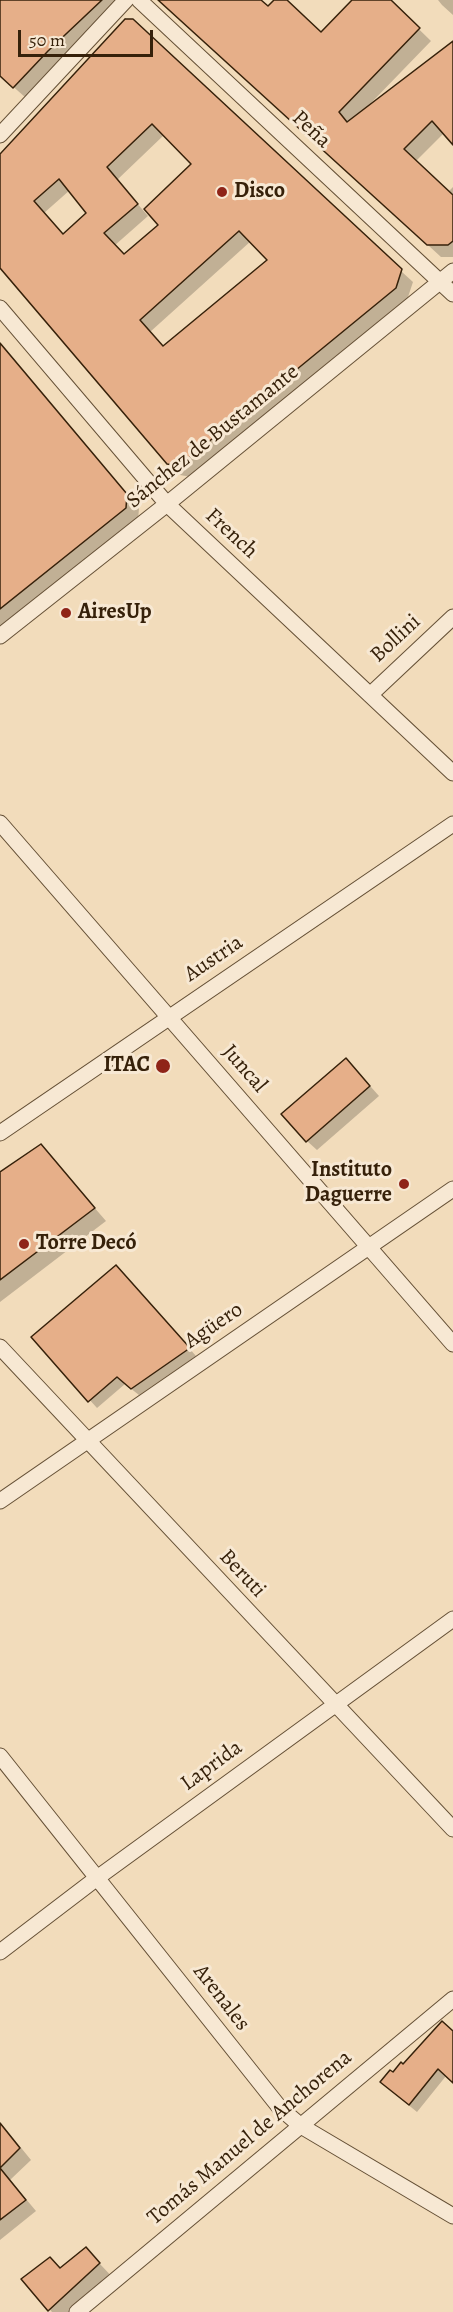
<!DOCTYPE html>
<html>
<head>
<meta charset="utf-8">
<style>
  body { margin:0 }
  #map { position:relative; width:453px; height:2312px; overflow:hidden; background:#f2dcbb; font-family:Alegreya,serif }
  canvas { display:block }
  .scale { position:absolute; left:18px; top:30px; width:135px; height:27px; box-sizing:border-box; border:3px solid #36210a; border-top:0; padding-left:8px; font-size:18px; line-height:21px; white-space:nowrap; color:#36210a; -webkit-text-stroke:4px #f7e8d3; paint-order:stroke }
</style>
</head>
<body>
<div id="map">
<canvas width="453" height="2312"></canvas>
<div class="scale">50 m</div>
</div>
<script>
const c = document.querySelector('canvas').getContext('2d');
c.lineJoin = 'round';
function fill(path, color) { c.fillStyle = color; c.fill(path, 'evenodd'); }
const toPath = rows => new Path2D(rows.map(r => 'M' + r).join(''));
function strokePath(path, color, width, dash) { c.strokeStyle = color; c.lineWidth = width; c.lineCap = dash ? 'butt' : 'round'; c.setLineDash(dash || []); c.stroke(path); }
function label(font, color, halo, rows, align = 'center') {
  c.font = font + ' Alegreya,serif'; c.lineWidth = 6; c.setLineDash([]); c.textBaseline = 'middle'; c.strokeStyle = halo; c.fillStyle = color; for (const [text, x, y, turn = 0] of rows) {
    c.save(); c.translate(x, y); c.rotate((+turn || 0) * Math.PI / 180); c.textAlign = isNaN(turn) ? turn : align; if (halo) c.strokeText(text, 0, 0); c.fillText(text, 0, 0); c.restore();
  }
}
fill(toPath([
  [0,0,119,0,26,98,0,75],
  [160,0,259,0,268,8,276,0,285,0,321,34,354,0,389,0,431,41,371,103,372,104,453,44,453,143,444,133,415,162,448,192,453,187,453,257,441,257],
  [438,0,453,0,453,15,442,5],
  [126,21,413,282,407,300,191,477,180,475,168,463,0,266,0,156],
  [164,135,193,164,160,225,124,256,114,246,148,216,117,180],
  [70,190,89,213,64,235,44,213],
  [251,241,269,260,164,347,150,332],
  [0,343,139,508,138,521,0,631],
  [355,1069,379,1096,317,1150,307,1141],
  [41,1146,106,1221,0,1302,0,1174],
  [124,1275,196,1356,139,1395,125,1384,97,1408,33,1337],
  [453,2033,453,2082,446,2076,417,2112,390,2090,393,2074],
  [0,2122,31,2160,10,2180,36,2211,0,2240],
  [86,2249,115,2280,79,2312,52,2312,23,2279,60,2269]
]), '#0003');
const building = toPath([
  [0,0,102,0,48,51,13,88,0,76,0,0],
  [158,0,261,0,268,6,274,0,287,0,321,32,352,0,391,0,420,28,339,112,347,122,453,41,453,145,432,121,404,149,453,195,453,241,448,245,427,245,158,0],
  [125,19,133,19,402,269,396,288,179,466,167,464,0,268,0,154,125,19],
  [152,124,191,164,144,209,158,225,124,254,104,233,138,204,107,167,152,124],
  [59,179,86,213,63,234,34,201,59,179],
  [239,231,267,260,163,346,140,320,239,231],
  [0,343,127,494,126,508,0,609,0,343],
  [346,1058,370,1086,306,1142,281,1114,346,1058],
  [41,1144,95,1208,0,1280,0,1172,41,1144],
  [116,1265,190,1348,131,1389,117,1377,88,1402,31,1337,116,1265],
  [442,2021,453,2031,453,2083,438,2069,409,2105,380,2082,390,2070,393,2072,401,2062,403,2064,442,2021],
  [0,2123,20,2148,0,2168,0,2123],
  [0,2168,26,2200,0,2220,0,2168],
  [86,2247,100,2263,48,2311,21,2279,50,2257,60,2268,86,2247]
]);
fill(building, '#e6af89');
strokePath(building, '#36210a', 1.5);
const street = toPath([
  [139,0,453,294],
  [0,135,126,0],
  [0,308,167,504,453,773],
  [0,636,167,504,453,271],
  [370,695,453,617],
  [0,823,453,1344],
  [0,1133,453,824],
  [0,1347,453,1829],
  [0,1501,453,1189],
  [0,1756,280,2108,301,2126,453,2216],
  [0,1952,97,1878,453,1619],
  [77,2312,453,1999]
]);
strokePath(street, '#655036', 17);
strokePath(street, '#f7e8d3', 15);
for (const [x, y, r, color] of [
  [222,192,6,"#8f2418"],
  [66,613,6,"#8f2418"],
  [163,1066,8,"#8f2418"],
  [404,1184,6,"#8f2418"],
  [24,1244,6,"#8f2418"]
]) { const dot = new Path2D(); dot.arc(x, y, r, 0, 2 * Math.PI); c.fillStyle = color; c.fill(dot); strokePath(dot, '#f7e8d3', 2); }
label('22px', '#36210a', '#f7e8d3', [
  ["Peña",311,130,43],
  ["Sánchez de Bustamante",213,437,-39],
  ["French",231,534,43],
  ["Bollini",396,639,-43],
  ["Austria",214,959,-34],
  ["Juncal",244,1069,49],
  ["Agüero",214,1326,-34],
  ["Beruti",242,1574,47],
  ["Laprida",212,1766,-36],
  ["Arenales",221,1998,52],
  ["Tomás Manuel de Anchorena",250,2138,-40]
]);
label('bold 22px', '#36210a', '#f7e8d3', [
  ["Disco",234,192],
  ["AiresUp",78,613],
  ["ITAC",150,1066,"right"],
  ["Instituto",392,1171,"right"],
  ["Daguerre",392,1196,"right"],
  ["Torre Decó",36,1244]
], 'left');
</script>
</body>
</html>
